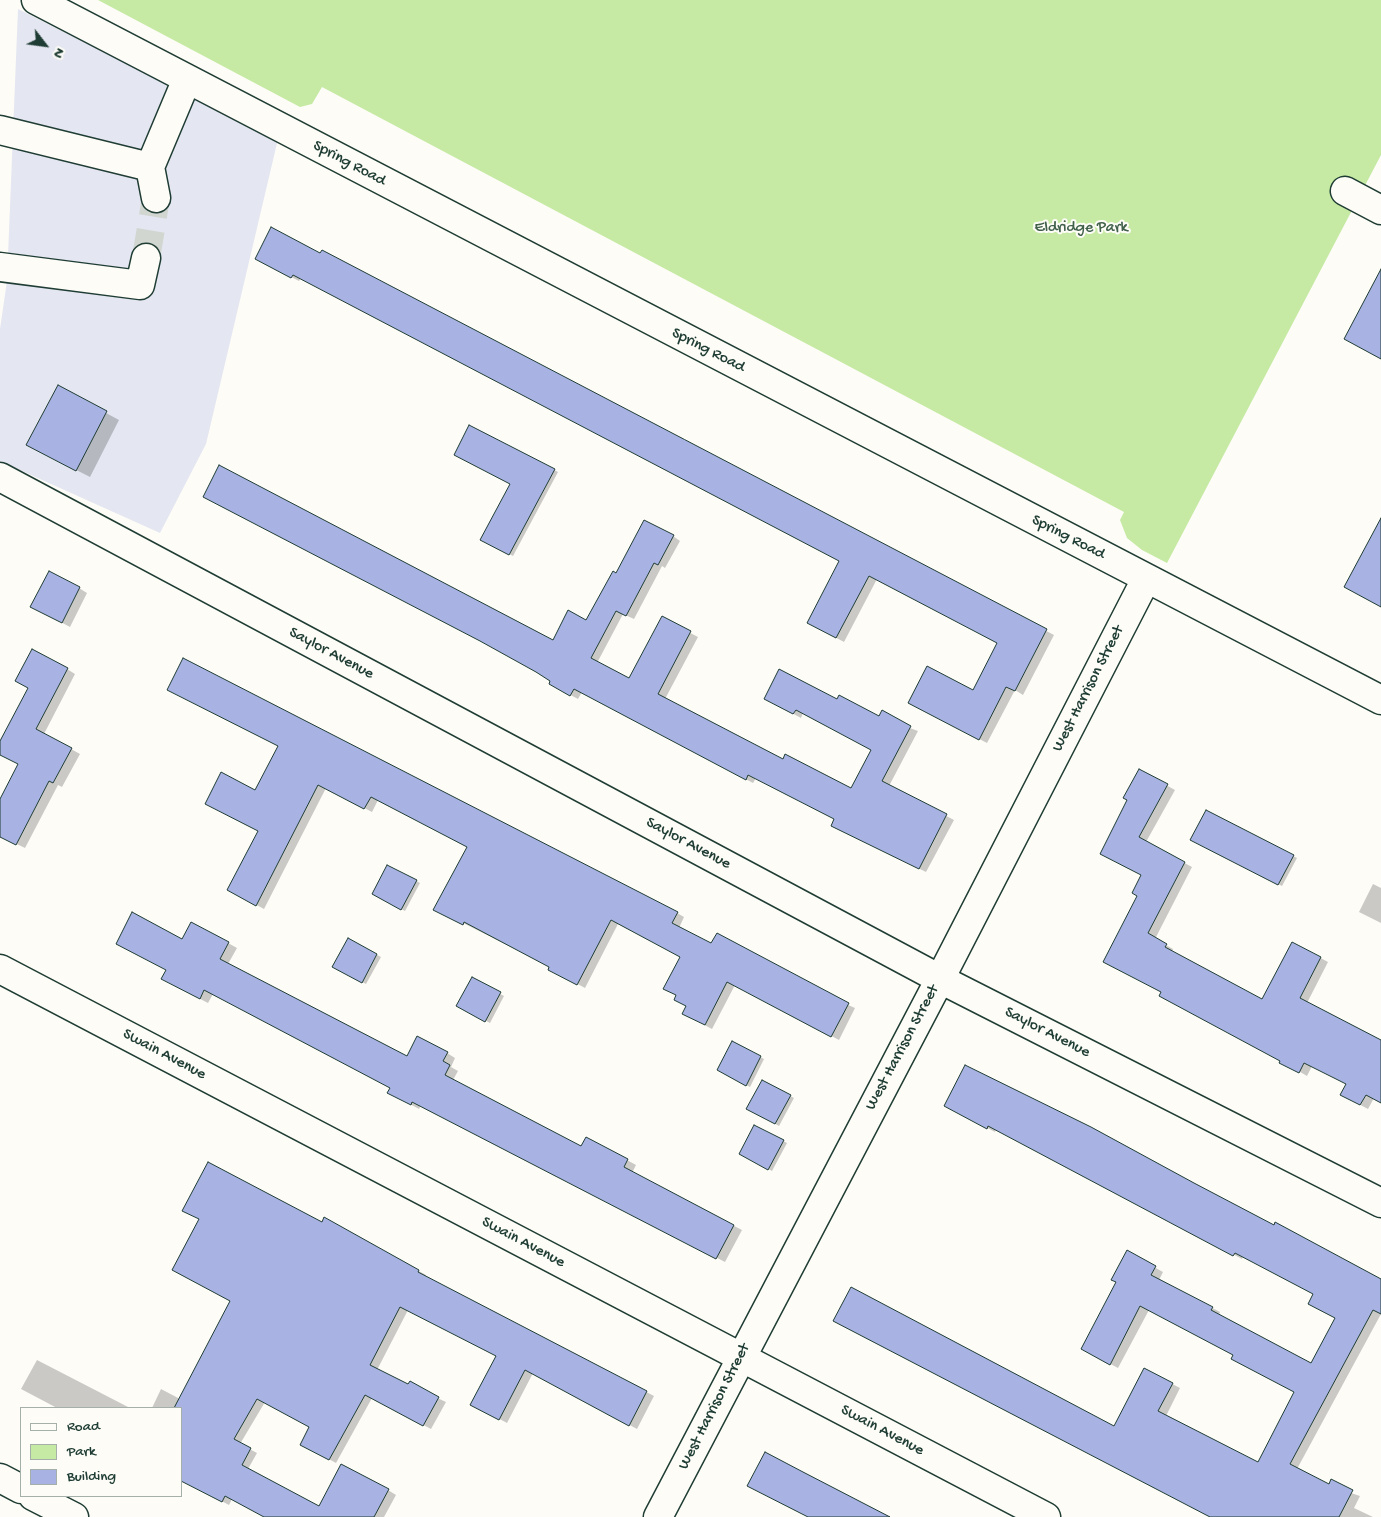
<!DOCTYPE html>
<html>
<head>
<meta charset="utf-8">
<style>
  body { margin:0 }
  #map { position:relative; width:1381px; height:1517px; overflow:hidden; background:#fdfcf7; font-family:"Gochi Hand",sans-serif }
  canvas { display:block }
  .legend { position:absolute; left:20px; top:1407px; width:162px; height:90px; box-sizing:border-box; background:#fdfcf7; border:1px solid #a4b0a9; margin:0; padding:6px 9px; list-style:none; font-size:15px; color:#1f3d34 }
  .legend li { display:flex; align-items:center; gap:10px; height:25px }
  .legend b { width:25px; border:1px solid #a4b0a9 }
  .north { position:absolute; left:20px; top:20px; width:50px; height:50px; -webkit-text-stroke:4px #fdfcf7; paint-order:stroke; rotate:120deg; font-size:14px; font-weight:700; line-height:20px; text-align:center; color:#1f3d34 }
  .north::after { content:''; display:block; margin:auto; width:18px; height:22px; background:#1f3d34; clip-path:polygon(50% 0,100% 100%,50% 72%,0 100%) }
</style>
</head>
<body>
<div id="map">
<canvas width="1381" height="1517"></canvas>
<ul class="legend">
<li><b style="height:6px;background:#fdfcf7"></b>Road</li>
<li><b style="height:14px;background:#c6eaa3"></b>Park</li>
<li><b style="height:14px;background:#a8b3e3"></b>Building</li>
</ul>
<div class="north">N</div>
</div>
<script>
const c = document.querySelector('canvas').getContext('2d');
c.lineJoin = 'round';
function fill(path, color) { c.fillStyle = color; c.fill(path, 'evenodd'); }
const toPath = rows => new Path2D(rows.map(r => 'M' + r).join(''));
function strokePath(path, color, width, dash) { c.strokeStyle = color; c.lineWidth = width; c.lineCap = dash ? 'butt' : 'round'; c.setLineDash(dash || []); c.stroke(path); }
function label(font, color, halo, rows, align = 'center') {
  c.font = font + ' "Gochi Hand",sans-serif'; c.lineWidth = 4; c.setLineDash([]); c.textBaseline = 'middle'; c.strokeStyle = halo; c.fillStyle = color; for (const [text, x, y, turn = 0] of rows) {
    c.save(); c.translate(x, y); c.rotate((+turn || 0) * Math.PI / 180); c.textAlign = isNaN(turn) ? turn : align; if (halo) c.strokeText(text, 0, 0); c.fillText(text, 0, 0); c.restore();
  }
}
fill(toPath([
  [18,9,278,139,206,444,160,533,0,461,0,329,7,281]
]), '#e4e6f1');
fill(toPath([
  [98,0,1381,0,1381,155,1167,563,1142,550,1127,538,1120,520,1124,512,322,87,312,104,300,107]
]), '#c6eaa3');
fill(toPath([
  [322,251,1054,635,1023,695,1015,690,987,743,917,707,973,691,998,643,877,579,844,642,816,627,840,561,301,278,299,281,264,263,321,254],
  [58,387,119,420,90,477,41,452],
  [470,427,558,472,513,556,482,540,512,484],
  [673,536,680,541,665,568,662,566,634,619,623,614,597,663,630,680,662,618,698,637,665,699,783,760,852,789,873,749,803,713,801,718,773,703,837,701,918,731,889,786,954,820,926,872,840,830,836,819,756,778,753,783,582,692,578,699,550,684,554,642,587,621,616,574],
  [79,588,87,593,70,627,40,611],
  [67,669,75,674,44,734,80,754,62,787,58,785,25,848,0,836,0,802,19,764,0,754,0,744],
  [279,746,677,913,684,917,679,928,712,945,855,1008,839,1040,735,985,712,1029,691,1018,681,956,618,924,585,988,557,973,551,967,435,909,468,847,378,800,372,812,326,788,264,909,229,890,259,831,256,791],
  [1139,770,1175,790,1146,842,1192,867,1155,939,1173,949,1172,952,1263,1001,1293,943,1328,962,1307,1003,1381,1041,1381,1102,1374,1098,1368,1109,1349,1099,1347,1084,1312,1066,1307,1076,1162,992,1139,895,1142,875,1129,800],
  [1206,812,1297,858,1282,886,1192,840],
  [388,866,420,883,405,911,373,894],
  [1373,884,1381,888,1381,923,1359,912],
  [183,940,228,943,237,948,228,964,407,1058,447,1053,455,1058,451,1067,458,1071,453,1080,582,1147,586,1139,627,1160,636,1165,632,1173,742,1230,725,1262,421,1105,419,1109,397,1097,392,1087,213,994,208,1003,171,984],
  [349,940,381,957,366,984,334,967],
  [472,979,504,996,490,1023,458,1006],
  [732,1042,764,1059,750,1087,718,1070],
  [762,1081,794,1098,779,1126,748,1109],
  [953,1110,1274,1226,1381,1280,1381,1314,1297,1469,1330,1486,1360,1496,1354,1508,1373,1517,1212,1517,1114,1427,1144,1369,1180,1388,1166,1416,1259,1464,1296,1392,1234,1354,1149,1310,1118,1368,1082,1349,1117,1282,1127,1252,1163,1272,1159,1280,1220,1312,1219,1315,1312,1365,1336,1318,1315,1294,1243,1256,1242,1259,996,1129,995,1132],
  [755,1126,787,1143,772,1171,741,1154],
  [324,1219,426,1275,425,1277,654,1396,637,1429,533,1373,507,1423,479,1408,497,1356,408,1310,377,1370,446,1402,431,1429,372,1398,336,1463,301,1444,311,1427,265,1402,240,1444,257,1453,248,1469,297,1517,266,1517,232,1499,229,1505,187,1483,181,1408,152,1408,161,1389,180,1399],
  [37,1360,130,1408,57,1408,21,1389],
  [388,1490,396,1495,384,1517,315,1517]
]), '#0003');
const building = toPath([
  [271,227,320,253,322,250,1047,629,1015,691,1006,687,979,740,908,703,927,666,973,690,997,643,869,576,836,638,807,623,839,561,293,275,291,278,255,259,271,227],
  [1381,269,1381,359,1344,339,1381,269],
  [58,385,107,411,76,471,26,445,58,385],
  [469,425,555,469,509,555,480,540,510,484,454,455,469,425],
  [219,465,553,640,568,610,586,620,613,571,616,573,644,520,674,535,658,565,654,563,626,616,616,611,591,658,629,678,662,616,691,631,658,694,783,759,785,754,851,788,871,750,796,710,793,714,764,699,779,669,837,699,839,695,879,716,882,710,911,726,882,781,947,814,919,869,831,826,834,819,748,775,746,780,574,689,570,696,549,684,550,681,536,672,480,641,203,497,219,465],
  [1381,518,1381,607,1344,587,1381,518],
  [49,571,80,587,62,623,30,607,49,571],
  [32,649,68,668,36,729,72,748,53,783,49,781,16,845,0,837,0,799,18,764,0,755,0,741,28,688,15,681,32,649],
  [183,658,678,912,672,923,711,943,717,933,849,1003,831,1037,727,982,705,1025,682,1014,686,1006,674,1000,676,995,663,989,680,957,611,920,577,985,548,970,549,967,464,922,463,925,433,910,467,847,371,797,364,809,318,785,256,906,227,890,258,831,205,804,221,772,255,790,278,746,167,690,183,658],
  [1139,769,1168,784,1139,837,1185,862,1148,933,1167,944,1165,947,1262,999,1292,942,1321,957,1300,998,1381,1040,1381,1103,1366,1095,1360,1105,1340,1095,1346,1084,1304,1063,1299,1073,1279,1063,1280,1061,1159,996,1161,992,1103,962,1137,896,1132,893,1141,875,1100,854,1127,800,1123,798,1139,769],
  [1206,810,1294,855,1278,885,1190,840,1206,810],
  [387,865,417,880,401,910,372,894,387,865],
  [132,912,182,939,191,922,229,942,220,959,407,1056,417,1036,448,1052,443,1061,450,1065,445,1075,581,1146,586,1137,628,1159,624,1167,734,1225,716,1259,412,1102,411,1105,387,1093,390,1088,204,990,200,999,161,979,166,970,116,944,132,912],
  [348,938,377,954,362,983,332,967,348,938],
  [472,977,501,992,485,1022,456,1006,472,977],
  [732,1041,761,1056,746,1086,717,1070,732,1041],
  [965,1065,1091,1127,1194,1183,1274,1225,1275,1222,1381,1279,1381,1314,1373,1310,1290,1464,1329,1484,1331,1479,1353,1490,1339,1517,1210,1517,833,1321,851,1287,1114,1426,1144,1368,1173,1383,1158,1411,1258,1462,1294,1392,1231,1359,1233,1355,1140,1306,1110,1365,1081,1349,1116,1282,1111,1280,1127,1250,1156,1266,1151,1275,1213,1307,1211,1310,1311,1363,1335,1318,1308,1304,1313,1294,1235,1253,1233,1256,988,1126,987,1129,944,1106,965,1065],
  [762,1080,791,1095,775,1124,746,1109,762,1080],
  [754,1125,784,1140,768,1170,739,1154,754,1125],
  [208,1162,322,1222,324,1217,419,1270,418,1272,647,1391,629,1426,525,1370,499,1420,470,1405,496,1356,400,1307,370,1365,408,1384,410,1381,439,1397,423,1426,365,1395,329,1460,300,1445,309,1427,257,1399,234,1439,251,1448,242,1465,319,1506,341,1464,389,1489,374,1517,264,1517,225,1496,222,1502,181,1481,181,1408,174,1408,230,1301,172,1270,199,1219,182,1211,208,1162],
  [765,1452,803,1472,890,1517,808,1517,747,1486,765,1452]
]);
fill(building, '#a8b3e3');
strokePath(building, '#1f3d34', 1);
strokePath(toPath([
  [146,258,156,198]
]), '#d1d6d0', 28, [28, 14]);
const minor = toPath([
  [36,0,1381,700],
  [0,130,150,167,187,79],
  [150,167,156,198],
  [1345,191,1381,210],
  [0,267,140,285,146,258],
  [0,477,940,979,1381,1203],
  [0,969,1046,1517],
  [0,1478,21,1489],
  [33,1496,74,1517],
  [658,1517,940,979,1146,579]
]);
strokePath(minor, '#1f3d34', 31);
strokePath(minor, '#fdfcf7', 28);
label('16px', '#1f3d34', '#fdfcf7', [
  ["Spring Road",349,164,28],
  ["Spring Road",708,351,27],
  ["Spring Road",1068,538,27],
  ["Saylor Avenue",331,654,28],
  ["West Harrison Street",1089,689,-63],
  ["Saylor Avenue",688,844,28],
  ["Saylor Avenue",1047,1033,27],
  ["West Harrison Street",903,1048,-62],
  ["Swain Avenue",164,1055,28],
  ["Swain Avenue",523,1243,28],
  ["West Harrison Street",715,1407,-63],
  ["Swain Avenue",882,1431,28]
]);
label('16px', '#40604a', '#fdfcf7', [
  ["Eldridge Park",1081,229]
]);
</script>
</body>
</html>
